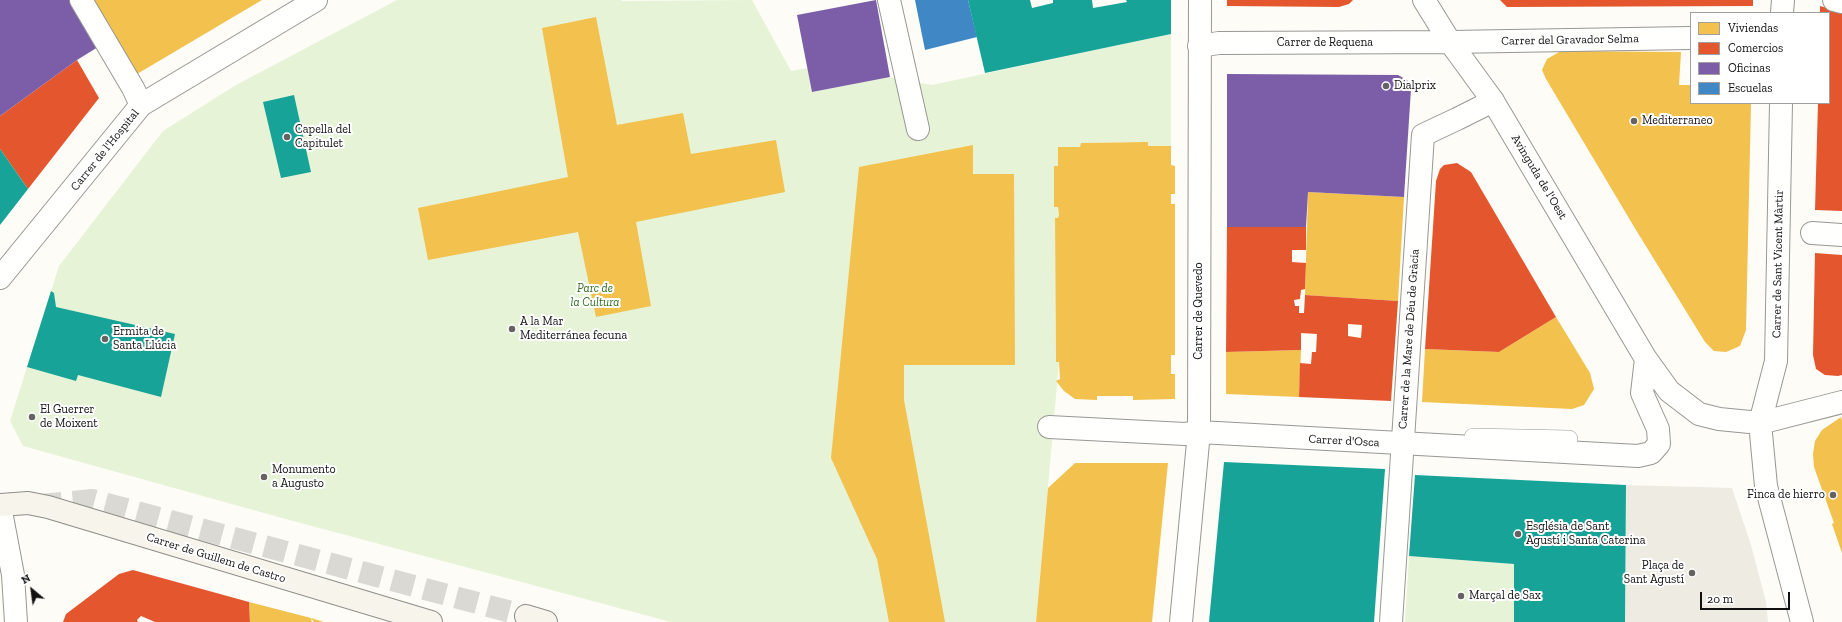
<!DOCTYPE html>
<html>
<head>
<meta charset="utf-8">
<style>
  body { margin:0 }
  #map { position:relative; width:1842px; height:622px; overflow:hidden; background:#fdfcf7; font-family:"Zilla Slab",serif }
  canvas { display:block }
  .legend { position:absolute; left:1690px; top:12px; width:140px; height:92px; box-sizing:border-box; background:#fff; border:1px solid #a0a0a0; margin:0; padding:5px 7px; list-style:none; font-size:12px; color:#111 }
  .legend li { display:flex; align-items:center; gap:8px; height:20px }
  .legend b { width:20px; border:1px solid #a0a0a0 }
  .north { position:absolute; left:12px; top:570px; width:40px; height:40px; -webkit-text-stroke:3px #fff; paint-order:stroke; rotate:331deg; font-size:11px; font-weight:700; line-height:16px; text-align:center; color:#111 }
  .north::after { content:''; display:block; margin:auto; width:14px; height:18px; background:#111; clip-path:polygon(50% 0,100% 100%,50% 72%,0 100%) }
  .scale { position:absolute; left:1700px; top:592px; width:90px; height:18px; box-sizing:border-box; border:2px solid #111; border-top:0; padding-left:5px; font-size:12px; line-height:14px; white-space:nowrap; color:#111; -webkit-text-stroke:3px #fff; paint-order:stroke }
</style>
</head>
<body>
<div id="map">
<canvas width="1842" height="622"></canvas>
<ul class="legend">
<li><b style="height:11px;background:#f2c14e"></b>Viviendas</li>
<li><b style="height:11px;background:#e4572e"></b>Comercios</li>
<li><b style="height:11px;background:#7b5ea7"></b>Oficinas</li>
<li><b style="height:11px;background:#3f88c5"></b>Escuelas</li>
</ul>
<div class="north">N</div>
<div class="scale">20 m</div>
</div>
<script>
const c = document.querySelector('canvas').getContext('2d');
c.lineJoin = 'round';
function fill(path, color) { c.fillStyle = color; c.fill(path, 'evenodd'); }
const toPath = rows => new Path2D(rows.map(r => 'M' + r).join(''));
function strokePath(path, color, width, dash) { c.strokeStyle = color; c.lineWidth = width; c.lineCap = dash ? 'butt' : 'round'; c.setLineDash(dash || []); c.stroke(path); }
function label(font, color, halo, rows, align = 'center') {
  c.font = font + ' "Zilla Slab",serif'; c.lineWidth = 4; c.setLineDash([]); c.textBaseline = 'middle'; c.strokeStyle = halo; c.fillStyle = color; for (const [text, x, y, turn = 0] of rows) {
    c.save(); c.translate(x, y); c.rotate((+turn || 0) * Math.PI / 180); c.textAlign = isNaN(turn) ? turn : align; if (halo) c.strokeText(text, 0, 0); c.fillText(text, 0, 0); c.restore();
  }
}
fill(toPath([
  [397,0,621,0,622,1,752,0,791,71,808,68,812,92,890,77,932,85,1171,34,1171,146,1148,146,1148,142,1081,143,1080,147,1058,147,1058,166,1054,167,1054,207,1058,207,1059,215,1058,218,1055,219,1056,362,1059,362,1036,622,671,622,282,518,23,446,10,421,59,266,163,131,236,85],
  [1409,556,1514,564,1514,622,1405,622]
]), '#e7f3d7');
fill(toPath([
  [1626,485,1732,488,1751,545,1766,602,1768,622,1625,622]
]), '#edebe2');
fill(toPath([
  [93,0,262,0,137,74],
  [596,17,617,125,683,113,691,154,776,140,785,192,636,222,651,306,596,317,578,232,428,260,418,208,568,177,542,28],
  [1561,51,1681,52,1679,85,1691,85,1691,103,1751,103,1746,330,1740,346,1726,352,1714,351,1705,342,1636,230,1546,79,1542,70,1547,59],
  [1148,142,1148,146,1171,146,1171,165,1175,166,1175,194,1171,194,1171,204,1175,204,1175,355,1171,355,1171,374,1175,374,1175,399,1133,400,1133,396,1097,396,1097,400,1075,399,1064,391,1056,381,1060,379,1059,362,1056,362,1055,218,1058,218,1059,215,1058,207,1054,207,1054,166,1058,166,1058,147,1080,147,1081,143],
  [973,145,973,174,1014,174,1015,365,904,365,904,400,945,622,889,622,877,559,831,458,859,167],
  [1308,192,1404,197,1398,301,1305,295],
  [1556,317,1590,373,1594,389,1584,405,1572,409,1422,402,1425,349,1499,352],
  [1301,350,1299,397,1226,394,1226,352],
  [1841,417,1842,421,1842,553,1832,524,1834,523,1814,467,1813,454,1815,441,1822,430],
  [1075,463,1168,463,1152,622,1036,622,1048,488],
  [249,602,311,618,312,622,250,622],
  [311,618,324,622,314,622]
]), '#f2c14e');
fill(toPath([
  [1227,0,1353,0,1349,4,1339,7,1227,6],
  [1500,0,1753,0,1753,6,1507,7],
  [1820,6,1842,12,1842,211,1815,210,1818,103,1829,103,1829,13,1820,13],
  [77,60,99,98,28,189,0,149,0,116],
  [1457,163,1471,172,1556,317,1499,352,1425,349,1436,181,1440,169,1444,165],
  [1227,227,1306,227,1306,250,1292,250,1292,262,1306,263,1305,289,1301,290,1300,299,1294,300,1295,306,1299,306,1299,313,1304,313,1305,295,1398,301,1391,401,1299,397,1300,363,1311,364,1312,352,1316,352,1317,334,1301,333,1301,350,1226,352],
  [1348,324,1362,325,1361,338,1348,336],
  [1815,253,1842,255,1842,375,1838,376,1825,375,1816,369,1813,355],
  [133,570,249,602,250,622,155,622,141,616,137,620,138,622,63,622,66,614,119,574]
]), '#e4572e');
fill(toPath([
  [0,0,70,0,98,47,77,60,0,116],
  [876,0,890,77,812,92,797,15],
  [1227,74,1398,75,1407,80,1411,89,1404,197,1308,192,1306,227,1227,227]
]), '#7b5ea7');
fill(toPath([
  [915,0,968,0,977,37,925,50]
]), '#3f88c5');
fill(toPath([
  [968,0,1030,0,1032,8,1053,3,1053,0,1092,0,1093,8,1127,2,1126,0,1171,0,1171,34,985,73],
  [294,95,311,172,281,178,263,102],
  [0,149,28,189,0,225],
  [51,291,54,293,56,307,175,334,161,397,78,375,76,381,27,367],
  [1224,462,1385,469,1374,622,1209,622],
  [1415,475,1626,485,1625,622,1514,622,1514,564,1409,556]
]), '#17a398');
strokePath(toPath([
  [40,505,92,500,526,616]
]), '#dad9d4', 22, [22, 11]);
const service = toPath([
  [1473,437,1569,439]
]);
const pedestrian = toPath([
  [81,0,133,88,141,105],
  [889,0,918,129],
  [1834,0,1842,2],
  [1450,42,1691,38],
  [1812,233,1842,235],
  [1049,427,1185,434,1199,432],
  [1391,622,1423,135,1457,119,1493,101]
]);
const minor = toPath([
  [1424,0,1450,42,1493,101,1646,359,1669,391,1699,414,1719,419,1760,423,1842,402],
  [1782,13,1783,0],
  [1199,46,1219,43,1450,42],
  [1781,103,1776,361,1760,423,1766,486,1802,622],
  [0,278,141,105,316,0],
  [1199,432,1638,456,1651,453,1659,444,1658,429,1642,393,1646,359],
  [0,506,13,575,16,622],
  [1181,622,1199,432,1200,0]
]);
const secondary = toPath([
  [0,505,28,503,48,507,431,622],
  [526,616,546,622]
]);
strokePath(service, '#979795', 18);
strokePath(pedestrian, '#979795', 24);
strokePath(minor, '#979795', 24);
strokePath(secondary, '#8e8d8b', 24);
strokePath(service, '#fffffe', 17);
strokePath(pedestrian, '#fffffe', 22);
strokePath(minor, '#fffffe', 22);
strokePath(secondary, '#f6f4eb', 22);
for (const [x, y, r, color] of [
  [1386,86,4,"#646362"],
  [1634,121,4,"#646362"],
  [287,137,4,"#646362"],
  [512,329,4,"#646362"],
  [105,339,4,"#646362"],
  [32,417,4,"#646362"],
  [264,477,4,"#646362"],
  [1833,495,4,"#646362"],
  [1518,534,4,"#646362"],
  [1692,573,4,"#646362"],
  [1461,596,4,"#646362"]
]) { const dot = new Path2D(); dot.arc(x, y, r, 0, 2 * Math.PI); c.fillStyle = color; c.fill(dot); strokePath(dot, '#fff', 1.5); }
label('12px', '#111', '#fff', [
  ["Carrer del Gravador Selma",1570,40,-1],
  ["Carrer de Requena",1325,43],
  ["Carrer de l'Hospital",105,150,-51],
  ["Avinguda de l'Oest",1539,177,59],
  ["Carrer de Sant Vicent Màrtir",1778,264,-89],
  ["Carrer de Quevedo",1199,311,-90],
  ["Carrer de la Mare de Déu de Gràcia",1409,339,-86],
  ["Carrer d'Osca",1344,441,3],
  ["Carrer de Guillem de Castro",216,558,17]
]);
label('12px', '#111', '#fff', [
  ["Dialprix",1394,86],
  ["Mediterraneo",1642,121],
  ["Capella del",295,130],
  ["Capitulet",295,144],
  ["A la Mar",520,322],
  ["Mediterránea fecuna",520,336],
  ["Ermita de",113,332],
  ["Santa Llúcia",113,346],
  ["El Guerrer",40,410],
  ["de Moixent",40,424],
  ["Monumento",272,470],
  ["a Augusto",272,484],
  ["Finca de hierro",1825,495,"right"],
  ["Església de Sant",1526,527],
  ["Agustí i Santa Caterina",1526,541],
  ["Plaça de",1684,566,"right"],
  ["Sant Agustí",1684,580,"right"],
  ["Marçal de Sax",1469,596]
], 'left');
label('italic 12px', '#2f6b1f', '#fff', [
  ["Parc de",595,289],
  ["la Cultura",595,303]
]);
</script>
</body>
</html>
